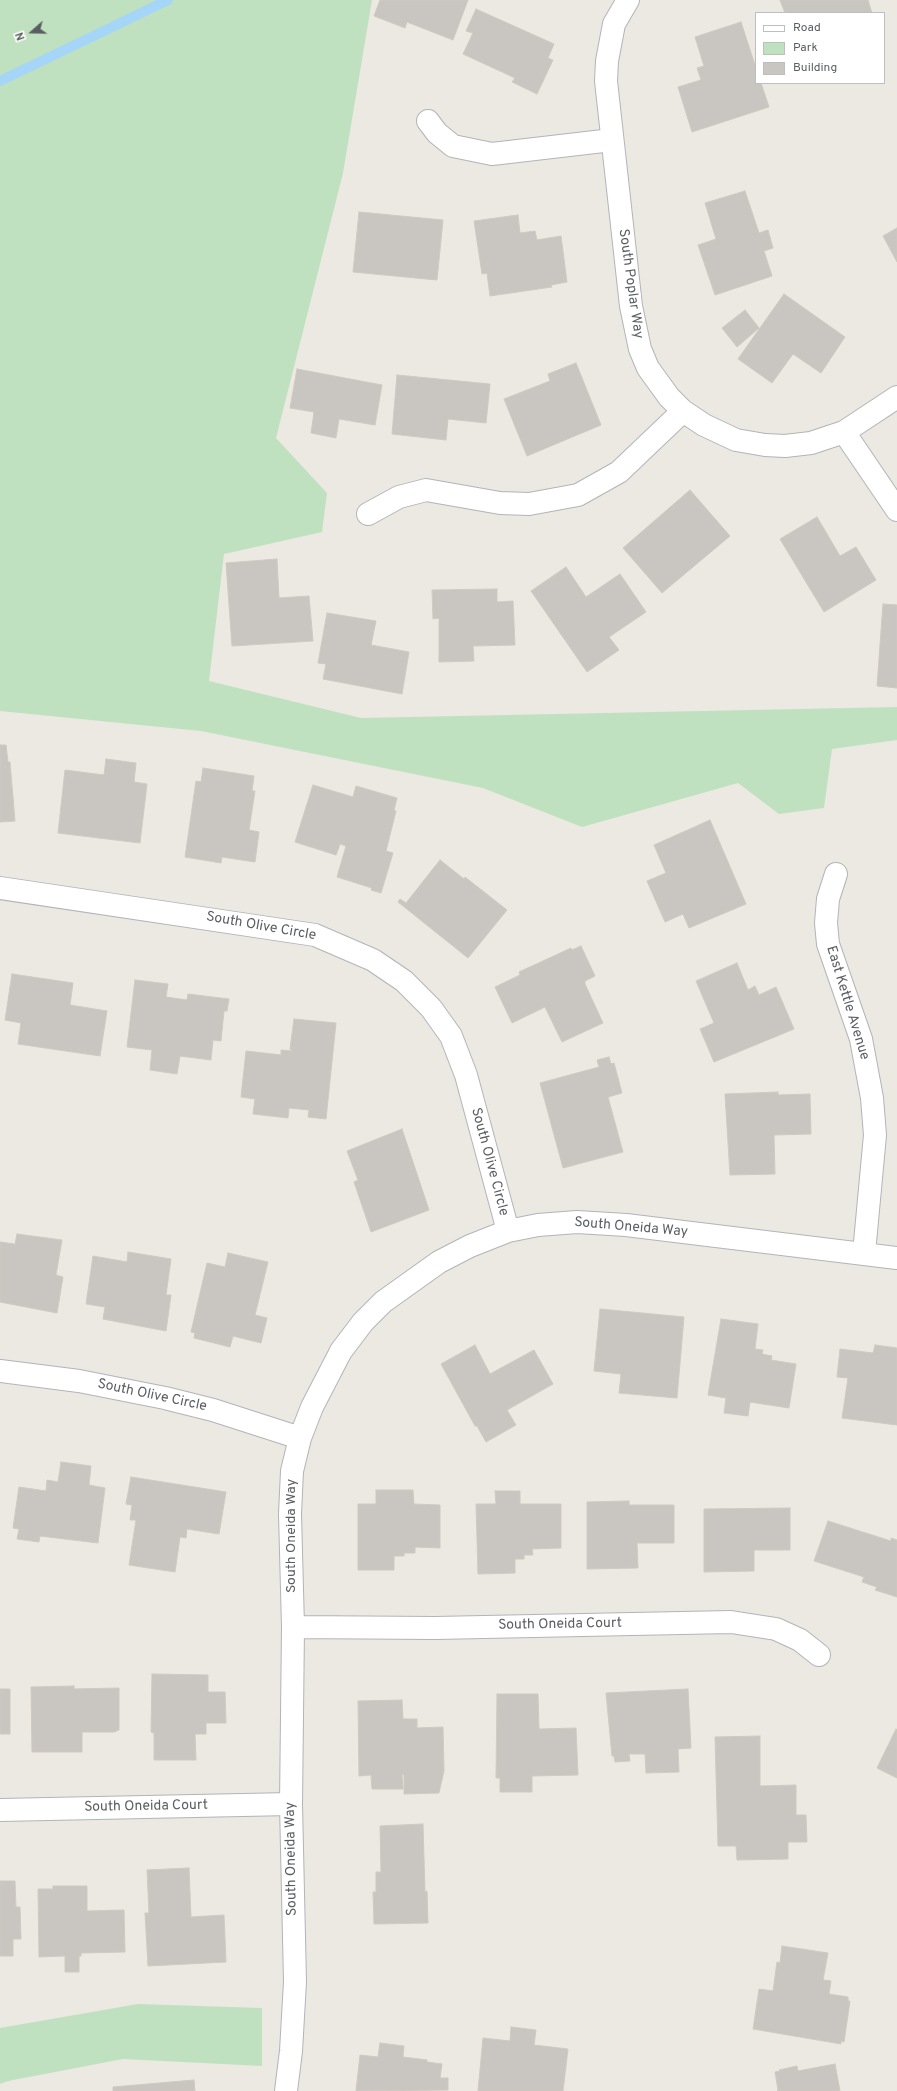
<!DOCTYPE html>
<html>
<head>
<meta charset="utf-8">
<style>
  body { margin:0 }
  #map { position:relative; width:897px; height:2091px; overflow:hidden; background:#ebe9e1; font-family:Overpass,sans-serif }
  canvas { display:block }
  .legend { position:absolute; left:755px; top:12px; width:130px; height:72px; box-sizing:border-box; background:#fff; border:1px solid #bdbec0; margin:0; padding:5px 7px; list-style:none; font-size:12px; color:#5a5d61 }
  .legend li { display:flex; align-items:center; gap:8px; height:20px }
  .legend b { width:20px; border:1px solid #bdbec0 }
  .north { position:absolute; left:12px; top:12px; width:40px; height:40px; -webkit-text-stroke:3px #fff; paint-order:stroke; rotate:250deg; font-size:11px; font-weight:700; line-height:16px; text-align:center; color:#5a5d61 }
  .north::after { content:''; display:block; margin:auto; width:14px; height:18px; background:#5a5d61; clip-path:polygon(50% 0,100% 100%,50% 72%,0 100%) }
</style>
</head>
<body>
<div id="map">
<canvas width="897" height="2091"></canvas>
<ul class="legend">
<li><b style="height:5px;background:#fff"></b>Road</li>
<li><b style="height:11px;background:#c0e1bf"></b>Park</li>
<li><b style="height:11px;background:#c9c5c0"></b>Building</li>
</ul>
<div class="north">N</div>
</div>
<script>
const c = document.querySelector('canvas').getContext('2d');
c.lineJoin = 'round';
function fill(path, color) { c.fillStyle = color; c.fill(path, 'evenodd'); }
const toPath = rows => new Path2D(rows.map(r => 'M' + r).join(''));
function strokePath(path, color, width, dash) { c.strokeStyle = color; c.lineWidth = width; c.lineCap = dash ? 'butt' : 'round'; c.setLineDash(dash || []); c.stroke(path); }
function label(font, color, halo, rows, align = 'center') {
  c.font = font + ' Overpass,sans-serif'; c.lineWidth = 4; c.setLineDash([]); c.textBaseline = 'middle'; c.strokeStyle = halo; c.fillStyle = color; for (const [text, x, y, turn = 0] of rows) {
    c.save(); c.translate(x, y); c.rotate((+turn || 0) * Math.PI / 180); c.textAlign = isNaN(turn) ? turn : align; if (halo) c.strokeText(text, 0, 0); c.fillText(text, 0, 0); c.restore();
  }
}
fill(toPath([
  [0,0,372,0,343,173,276,438,327,493,322,532,224,554,209,681,361,718,897,707,897,740,832,749,824,808,779,814,738,783,582,827,483,788,201,731,0,711],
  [138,2004,262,2008,262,2066,123,2059,8,2081,0,2084,0,2028]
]), '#c0e1bf');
strokePath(toPath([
  [0,81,168,0]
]), '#a5d5f7', 10);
const building = toPath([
  [380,0,468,0,453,40,407,22,405,28,374,16,380,0],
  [780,0,868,0,872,13,785,13,780,0],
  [476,9,554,44,548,58,553,60,537,94,512,82,515,78,463,54,473,33,466,31,476,9],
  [741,22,756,68,756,83,761,83,769,107,692,132,678,87,701,80,697,68,704,66,695,37,741,22],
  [745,191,759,233,768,230,773,248,764,251,772,276,715,295,698,245,716,239,705,203,745,191],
  [359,212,443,220,437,280,353,272,359,212],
  [518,215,520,233,535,231,537,240,561,236,567,282,551,285,552,287,490,296,487,273,482,274,474,221,518,215],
  [897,228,897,262,883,236,897,228],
  [784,294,845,337,821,373,793,354,772,383,738,359,784,294],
  [745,310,759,328,737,347,722,328,745,310],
  [576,363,601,425,527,456,504,399,550,381,548,374,576,363],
  [297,369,382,385,375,425,339,419,336,438,311,433,314,412,290,408,297,369],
  [397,375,490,384,486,423,448,419,446,440,392,434,397,375],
  [690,490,730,536,662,593,623,548,690,490],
  [817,517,840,556,856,547,876,580,824,612,780,539,817,517],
  [277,559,279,598,309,596,313,641,232,646,226,563,277,559],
  [566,567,586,597,620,574,646,612,609,637,619,650,587,672,531,591,566,567],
  [497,589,497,602,513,601,515,645,473,646,474,661,439,662,439,618,433,619,432,590,497,589],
  [883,604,897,605,897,688,877,686,883,604],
  [327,613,376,621,371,645,409,652,402,694,323,679,326,664,318,663,327,613],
  [0,745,6,745,8,762,10,762,15,821,0,822,0,745],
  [106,759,136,763,134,782,147,784,140,843,58,833,65,770,104,775,106,759],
  [203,768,254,776,252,791,255,791,249,830,259,832,255,862,222,857,221,863,185,857,196,781,201,782,203,768],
  [313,785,353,797,356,786,397,798,394,810,396,811,386,851,393,853,381,893,371,890,372,888,337,877,346,846,340,844,336,855,295,842,313,785],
  [710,820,746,904,689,928,683,914,665,922,647,881,666,873,654,845,710,820],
  [440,860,464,879,465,877,507,910,468,958,398,902,400,899,406,903,440,860],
  [581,946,595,976,585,981,585,984,603,1023,562,1042,545,1007,512,1023,495,987,520,975,519,972,571,948,572,950,581,946],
  [737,963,748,990,755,986,759,995,776,987,794,1029,714,1062,700,1029,714,1023,696,981,737,963],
  [12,974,73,983,70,1005,107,1011,100,1056,18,1044,21,1023,5,1020,12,974],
  [135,980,168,984,166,997,187,1000,188,994,229,999,227,1011,224,1011,221,1041,213,1040,211,1060,180,1056,177,1074,150,1070,152,1050,127,1047,135,980],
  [294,1019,336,1023,326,1119,308,1117,309,1110,289,1108,288,1118,253,1114,255,1099,241,1097,246,1051,281,1055,281,1050,293,1051,290,1049,294,1019],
  [609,1057,611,1064,614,1063,622,1093,608,1097,623,1152,563,1168,540,1083,599,1067,597,1060,609,1057],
  [778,1092,778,1095,810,1094,811,1134,774,1135,775,1174,730,1175,725,1094,778,1092],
  [402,1129,429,1210,371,1232,354,1182,358,1180,347,1151,402,1129],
  [17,1234,62,1240,56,1275,63,1277,57,1313,0,1302,0,1242,15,1244,17,1234],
  [128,1252,171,1259,166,1295,171,1295,166,1331,103,1319,105,1307,86,1304,93,1256,127,1262,128,1252],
  [228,1253,268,1262,255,1315,267,1318,261,1343,233,1336,230,1347,194,1338,195,1333,191,1332,207,1263,225,1267,228,1253],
  [600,1309,684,1317,677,1398,619,1393,621,1374,594,1371,600,1309],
  [721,1319,758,1324,755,1349,763,1350,762,1354,772,1356,771,1360,796,1364,789,1408,750,1402,748,1416,724,1413,726,1398,708,1395,721,1319],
  [475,1345,490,1374,534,1350,553,1384,507,1410,516,1425,486,1442,477,1426,475,1426,441,1364,475,1345],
  [875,1345,897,1348,897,1425,842,1418,848,1378,837,1377,840,1349,873,1353,875,1345],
  [61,1462,91,1466,89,1485,105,1488,98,1543,40,1536,39,1542,17,1539,19,1529,13,1528,19,1487,46,1491,47,1480,58,1482,61,1462],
  [131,1477,226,1492,219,1534,187,1529,186,1538,180,1537,175,1572,129,1565,136,1520,130,1520,132,1505,126,1504,131,1477],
  [376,1490,413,1490,414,1504,440,1505,440,1548,415,1547,415,1553,404,1553,404,1556,394,1556,394,1570,358,1570,358,1504,376,1504,376,1490],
  [495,1491,520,1491,520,1504,561,1504,561,1548,532,1549,533,1555,524,1555,524,1559,515,1559,515,1573,478,1574,476,1504,496,1504,495,1491],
  [629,1501,629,1505,674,1505,674,1543,637,1543,638,1568,587,1569,587,1502,629,1501],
  [790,1508,790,1550,754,1550,754,1571,704,1572,704,1509,790,1508],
  [828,1521,891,1541,891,1538,897,1540,897,1597,875,1590,877,1587,862,1582,864,1577,814,1561,828,1521],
  [152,1674,208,1675,208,1692,225,1692,226,1723,206,1723,206,1734,195,1734,196,1760,154,1760,154,1733,151,1732,152,1674],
  [74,1686,74,1689,119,1688,119,1730,114,1732,82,1732,82,1752,32,1752,31,1687,74,1686],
  [0,1689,10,1689,10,1734,0,1734,0,1689],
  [688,1689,691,1748,678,1749,679,1772,646,1773,645,1754,629,1754,630,1761,615,1762,614,1756,612,1756,606,1693,688,1689],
  [497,1694,538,1694,539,1729,576,1728,578,1775,532,1776,532,1792,500,1792,500,1778,496,1778,497,1694],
  [402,1700,403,1719,417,1719,417,1728,443,1727,444,1771,439,1793,404,1794,404,1775,402,1774,403,1789,372,1789,371,1775,359,1776,358,1701,402,1700],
  [896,1729,897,1730,897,1778,877,1768,896,1729],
  [760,1736,760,1786,796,1785,796,1815,806,1815,807,1842,788,1842,788,1859,737,1860,736,1846,718,1846,715,1737,760,1736],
  [423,1824,425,1892,427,1891,428,1923,374,1924,373,1892,376,1892,376,1872,381,1872,380,1826,423,1824],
  [189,1868,191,1917,224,1915,226,1962,148,1966,145,1913,149,1913,147,1870,189,1868],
  [0,1881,15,1881,16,1907,20,1907,21,1939,13,1939,13,1956,0,1956,0,1881],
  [53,1886,87,1886,87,1911,124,1910,125,1952,81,1953,81,1956,79,1956,79,1972,65,1972,65,1956,39,1957,38,1889,53,1889,53,1886],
  [782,1946,828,1953,823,1980,831,1981,829,1994,848,1997,848,2001,850,2001,844,2042,841,2041,841,2044,753,2029,759,1989,773,1991,777,1962,780,1963,782,1946],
  [511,2027,536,2030,534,2045,568,2049,563,2091,478,2091,483,2038,510,2041,511,2027],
  [380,2043,404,2046,403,2057,427,2060,427,2062,442,2064,440,2078,448,2078,448,2090,356,2091,360,2055,378,2057,380,2043],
  [835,2064,840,2091,777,2091,778,2090,775,2072,780,2071,779,2070,797,2066,798,2071,835,2064],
  [194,2080,195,2091,113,2091,113,2087,194,2080]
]);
fill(building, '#c9c5c0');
strokePath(building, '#cfcac0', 1);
const minor = toPath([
  [628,0,614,24,607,61,606,81,631,306,640,349,648,368,669,397,683,411,704,425,736,440,765,445,785,446,811,443,844,432,897,397],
  [428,121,437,133,453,146,492,154,612,140],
  [844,432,897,510],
  [368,514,399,497,426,490,500,503,529,504,578,495,619,472,683,411],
  [836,874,828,899,826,923,828,944,861,1039,872,1098,875,1135,864,1253],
  [0,888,315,935,373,960,404,981,431,1008,451,1036,466,1075,508,1231],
  [0,1371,79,1381,165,1398,213,1410,300,1438],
  [293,1627,435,1628,731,1622,776,1629,800,1640,819,1655],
  [0,1810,291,1804],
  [286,2091,291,2051,295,1982,291,1804,293,1627,290,1514,292,1471,300,1438,312,1407,341,1351,363,1322,383,1302,439,1262,470,1246,508,1231,538,1225,577,1222,626,1225,897,1258]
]);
strokePath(minor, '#b2b4b8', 24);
strokePath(minor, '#fff', 22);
label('14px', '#5a5d61', '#fff', [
  ["South Poplar Way",630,284,82],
  ["South Olive Circle",261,927,10],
  ["East Kettle Avenue",847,1003,73],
  ["South Olive Circle",489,1162,75],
  ["South Oneida Way",631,1228,5],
  ["South Olive Circle",152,1396,12],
  ["South Oneida Way",292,1536,-90],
  ["South Oneida Court",560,1625,-1],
  ["South Oneida Court",146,1807,-1],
  ["South Oneida Way",292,1859,-91]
]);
</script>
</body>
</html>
